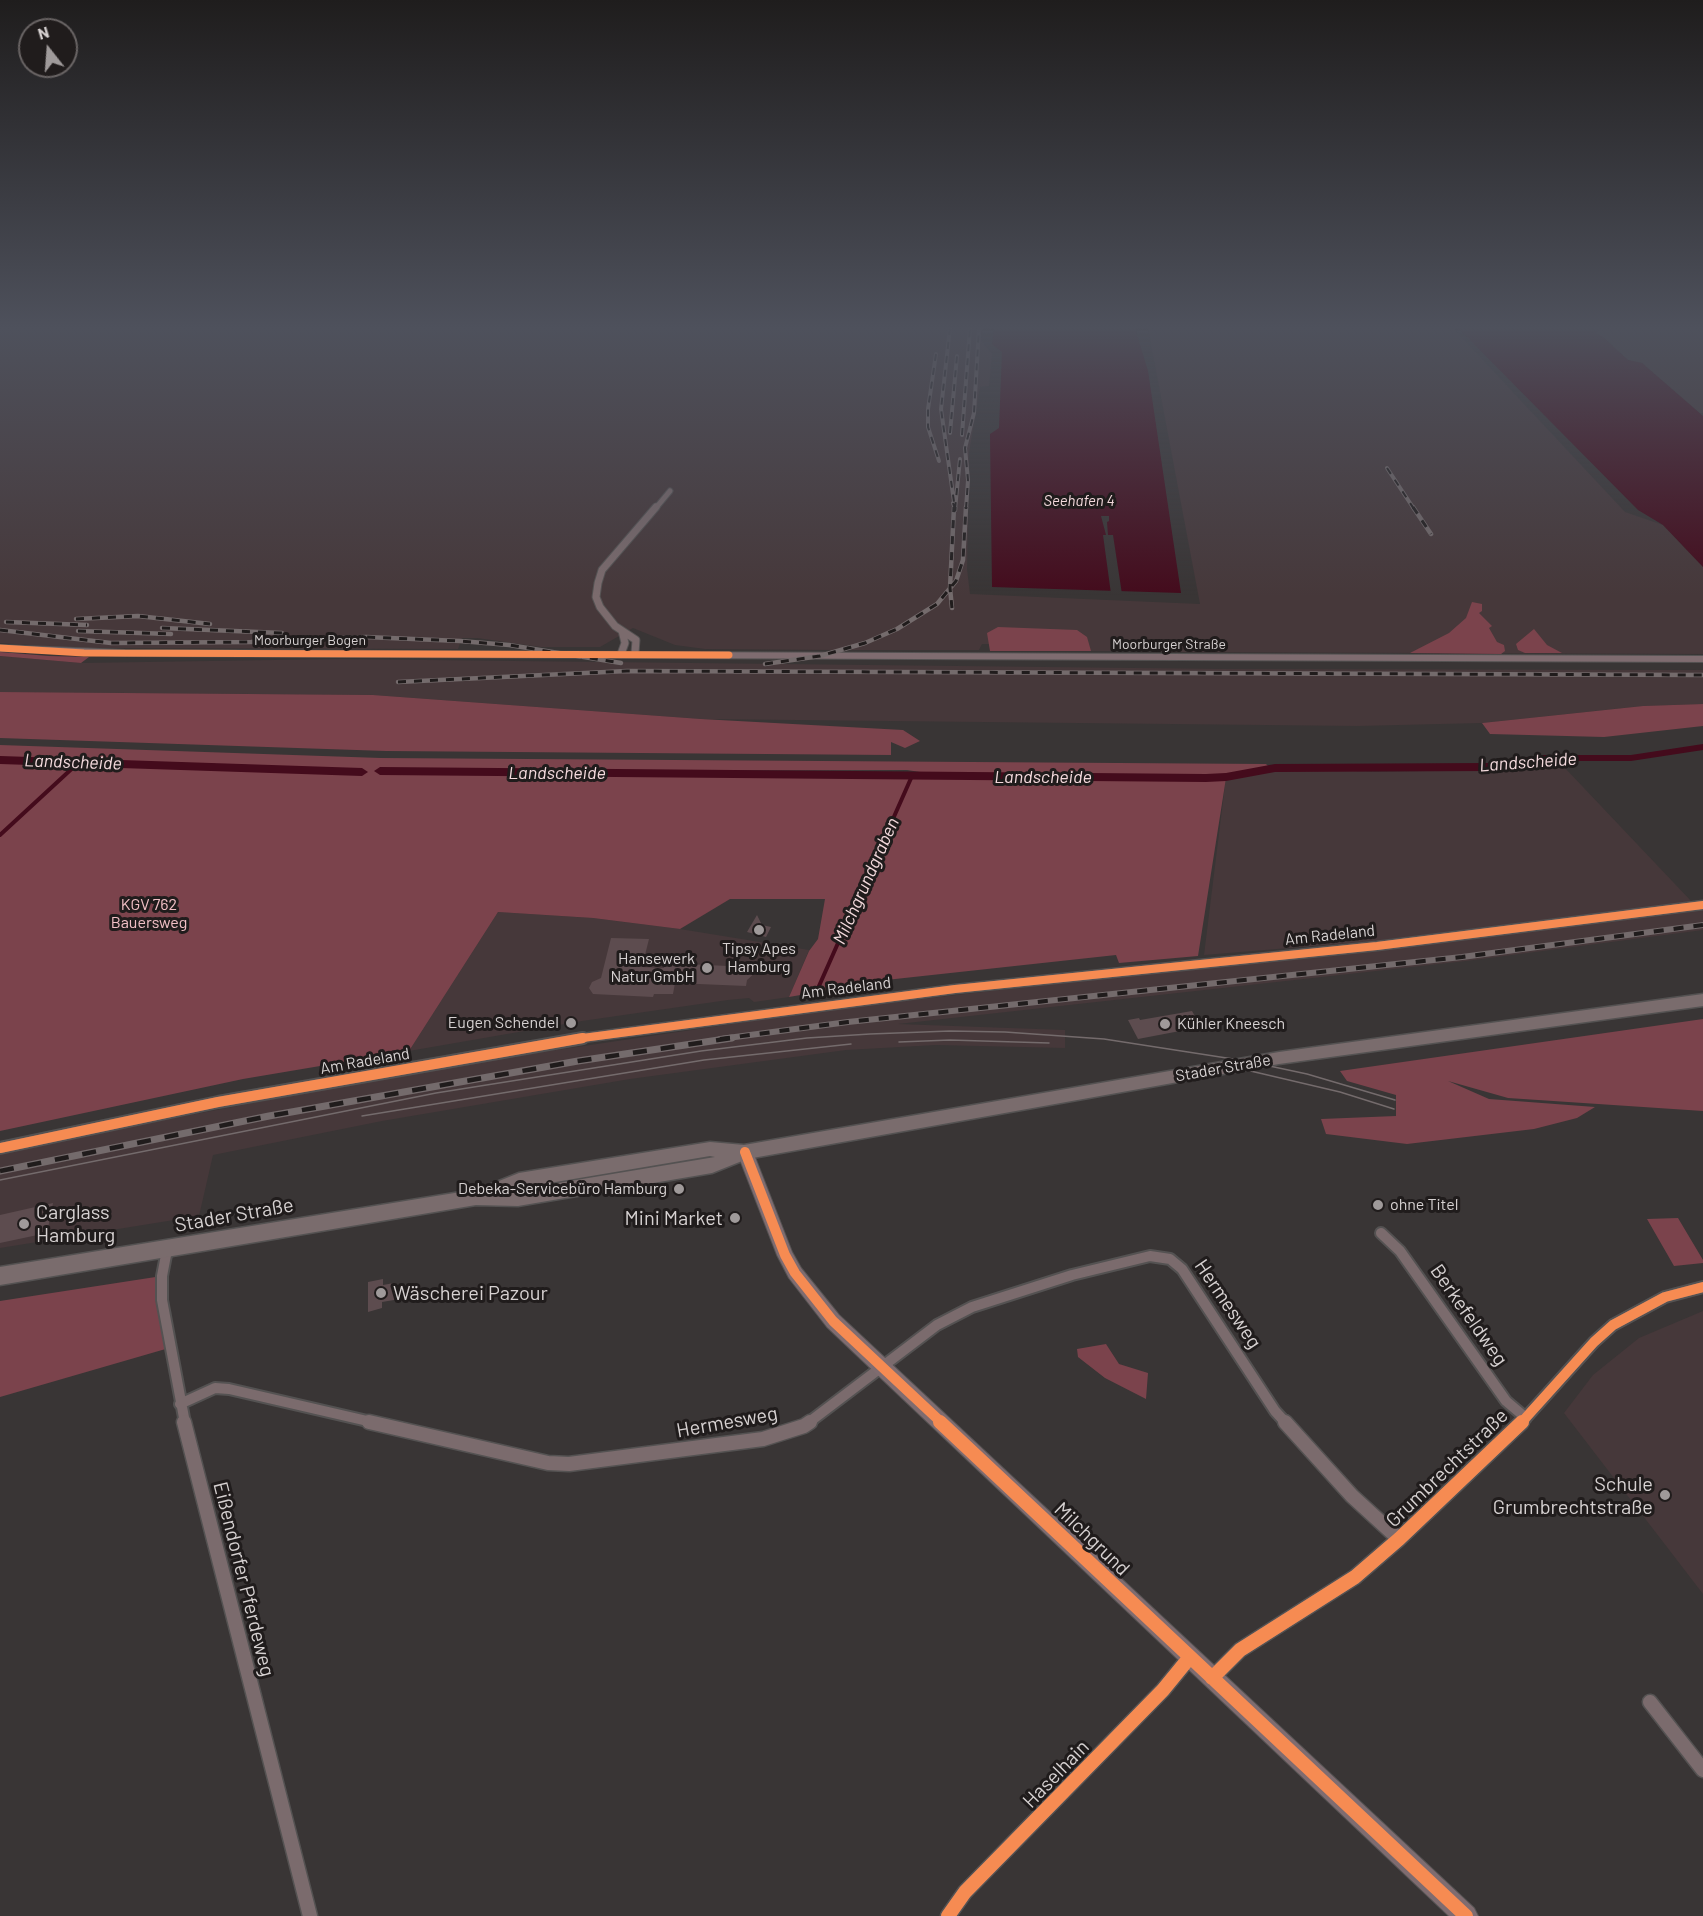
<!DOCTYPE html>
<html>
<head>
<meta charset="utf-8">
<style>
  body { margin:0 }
  #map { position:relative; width:1703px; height:1916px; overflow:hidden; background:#393535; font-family:Barlow,sans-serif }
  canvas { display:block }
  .north { position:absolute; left:18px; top:18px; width:60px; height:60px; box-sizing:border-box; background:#201c1c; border:2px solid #696464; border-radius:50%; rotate:343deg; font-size:16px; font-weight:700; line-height:24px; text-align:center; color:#d6d1d1 }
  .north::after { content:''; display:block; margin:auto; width:21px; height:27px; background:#9f9a9a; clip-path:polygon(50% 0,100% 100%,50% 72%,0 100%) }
</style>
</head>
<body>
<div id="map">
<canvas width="1703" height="1916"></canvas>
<div class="north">N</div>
</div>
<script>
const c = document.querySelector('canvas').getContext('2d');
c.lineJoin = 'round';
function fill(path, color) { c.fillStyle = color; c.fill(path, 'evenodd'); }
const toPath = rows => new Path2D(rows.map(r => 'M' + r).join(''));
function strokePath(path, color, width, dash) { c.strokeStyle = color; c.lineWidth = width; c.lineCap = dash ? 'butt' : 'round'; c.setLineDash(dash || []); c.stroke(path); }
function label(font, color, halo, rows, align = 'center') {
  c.font = font + ' Barlow,sans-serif'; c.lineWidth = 6; c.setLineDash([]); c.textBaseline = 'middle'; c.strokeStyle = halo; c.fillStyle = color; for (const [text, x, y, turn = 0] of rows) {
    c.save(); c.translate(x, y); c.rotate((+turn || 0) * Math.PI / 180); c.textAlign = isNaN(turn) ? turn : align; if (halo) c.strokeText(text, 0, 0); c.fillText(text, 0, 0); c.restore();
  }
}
fill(toPath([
  [0,328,982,328,981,340,992,354,989,386,980,387,969,453,967,569,970,594,1200,604,1148,328,1453,328,1625,512,1663,525,1703,567,1703,654,1162,652,1155,650,1155,651,1003,651,998,650,994,644,982,644,979,650,852,650,846,647,836,650,705,649,675,645,633,628,600,647,541,647,477,638,462,638,458,649,71,648,0,643],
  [1597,328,1703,328,1703,413,1700,413,1642,363,1628,360,1603,337,1595,333,1600,330],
  [0,656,81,663,338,659,1224,669,1703,670,1703,704,1643,706,1482,723,1358,726,701,719,373,695,0,692],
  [1268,766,1373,772,1565,768,1692,902,1374,941,1204,955,1226,777],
  [1703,909,1703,930,1466,961,898,1024,1065,1030,1065,1048,936,1045,846,1050,630,1079,382,1121,213,1155,199,1216,0,1248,0,1153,54,1141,442,1067,826,1010],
  [498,912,593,918,680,929,809,950,789,997,754,1002,749,998,728,1000,582,1021,409,1051],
  [1703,1311,1703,1594,1564,1413,1593,1375,1639,1338]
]), '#46383a');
fill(toPath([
  [1472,602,1482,604,1482,611,1479,613,1492,626,1489,628,1497,642,1504,645,1505,651,1501,654,1410,653,1449,633,1466,618],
  [998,627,1077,630,1087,637,1091,651,990,651,987,633],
  [1534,629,1547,645,1562,653,1525,653,1518,650,1516,644],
  [0,652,49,656,89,657,81,663,0,656],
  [0,692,373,695,701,719,903,730,920,741,905,748,891,742,891,755,386,751,0,738],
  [1703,704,1703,726,1604,737,1490,734,1482,723,1643,706],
  [0,745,381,758,1266,764,1268,766,1226,778,1198,956,1119,963,1116,955,886,980,789,997,809,951,818,939,825,899,730,899,680,929,593,918,498,912,409,1051,243,1079,0,1131,0,759,279,766,0,757],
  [907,770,952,777,444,774,447,771],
  [1703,1019,1703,1111,1508,1098,1448,1081,1489,1099,1595,1107,1577,1118,1534,1129,1407,1144,1326,1134,1321,1119,1396,1116,1396,1095,1347,1081,1340,1071],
  [1678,1218,1703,1260,1703,1263,1674,1266,1647,1219],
  [162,1276,169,1348,0,1397,0,1301],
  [1106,1344,1119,1364,1148,1373,1146,1399,1105,1378,1078,1357,1077,1349]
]), '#7b434c');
fill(toPath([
  [994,328,1135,328,1148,371,1181,593,992,587,990,434,999,428,1002,352,992,344],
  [1458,328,1597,328,1600,330,1596,333,1603,337,1628,360,1642,363,1703,416,1703,567,1663,525,1638,510]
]), '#440b1c');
fill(toPath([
  [1101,516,1109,516,1109,521,1107,522,1108,535,1113,535,1122,594,1111,594,1103,535,1106,535]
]), '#393535');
strokePath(toPath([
  [0,835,78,763],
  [819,986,912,776]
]), '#440b1c', 4);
fill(toPath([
  [1703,744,1703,750,1631,761,1541,761,1488,771,1275,772,1226,781,1206,782,380,775,374,771,380,767,1206,774,1226,773,1275,764,1488,763,1541,755,1631,755,1703,744],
  [0,756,362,768,368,772,362,776,0,764,0,756]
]), '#440b1c');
fill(toPath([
  [757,915,762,925,771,927,766,937,747,932],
  [611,938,649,939,642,967,664,968,665,963,749,967,757,971,747,980,746,986,675,983,673,994,654,994,653,997,593,994,589,988,592,982,601,978],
  [1192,1011,1201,1027,1138,1039,1128,1020,1139,1018,1140,1020],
  [53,1203,47,1233,0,1243,0,1215],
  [383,1279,383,1285,394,1283,394,1300,382,1302,382,1308,368,1312,368,1282]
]), '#5d4c4f');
const streetFar4 = toPath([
  [655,509,670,491]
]);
const streetFar3 = toPath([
  [635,653,636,640,615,626,600,607,596,597,598,583,602,570,656,507],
  [621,654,625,643,622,631]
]);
const streetFar2 = toPath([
  [575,1039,955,989,1377,946,1703,905]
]);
const streetFar1 = toPath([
  [0,1148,218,1102,583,1038],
  [1381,1233,1400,1251,1506,1401,1526,1418],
  [167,1250,162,1276,162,1300,185,1423],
  [180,1404,215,1388,229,1389,376,1423],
  [808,1423,937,1325,972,1307,1072,1275,1150,1256,1170,1259,1182,1269,1275,1411,1286,1423],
  [1521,1423,1594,1342,1613,1325,1665,1297,1703,1287]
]);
const street = toPath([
  [184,1422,310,1916],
  [369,1422,548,1463,569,1464,763,1439,804,1426,810,1422],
  [1285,1422,1352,1496,1399,1539],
  [1212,1678,1240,1650,1355,1577,1399,1539,1522,1422],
  [1650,1702,1703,1770],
  [948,1916,965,1892,1163,1690,1190,1657]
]);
const secondary = toPath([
  [0,645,125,650,1703,656,1703,662,125,656,0,651,0,645],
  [745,1145,751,1147,753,1152,792,1252,801,1268,839,1315,1474,1908,1478,1916,1449,1916,827,1327,789,1278,777,1255,737,1152,739,1147,745,1145]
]);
const primary = toPath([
  [1703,994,1703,1006,1279,1064,747,1159,712,1173,518,1206,476,1205,0,1285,0,1267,479,1189,519,1173,710,1142,744,1145,1279,1052,1703,994],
  [710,1156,715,1157,516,1190,520,1188,710,1156]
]);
strokePath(streetFar4, '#545252', 7);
strokePath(streetFar3, '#545252', 9);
strokePath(streetFar2, '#545252', 11);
strokePath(streetFar1, '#545252', 14);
strokePath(street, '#545252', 17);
strokePath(secondary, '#545252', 2);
strokePath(primary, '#545252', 3);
strokePath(streetFar4, '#7b6b6d', 5);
strokePath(streetFar3, '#7b6b6d', 7);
strokePath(streetFar2, '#7b6b6d', 8);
strokePath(streetFar1, '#7b6b6d', 10);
strokePath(street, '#7b6b6d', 14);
fill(secondary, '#7f6c70');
fill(primary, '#7a6c6d');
strokePath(toPath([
  [899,1042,950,1040,1049,1043],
  [1225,1065,1340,1092,1394,1109],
  [362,1116,704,1060,851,1044],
  [0,1180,436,1093,701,1051,807,1038,870,1034,950,1031,1005,1032,1104,1039,1246,1061,1307,1074,1395,1100]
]), '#746b6c', 1.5);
const railFar3 = toPath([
  [950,328,941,409,955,509],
  [936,354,928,409,928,427,939,461],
  [950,433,957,356],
  [962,435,970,328],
  [1387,468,1414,509],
  [953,503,955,509],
  [955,509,960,459],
  [966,509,968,480,965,448,974,413,979,328]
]);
const railFar2 = toPath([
  [955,507,955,510,955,507],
  [1413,507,1431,534],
  [952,608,950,588,954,507],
  [76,619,138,616,210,624],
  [6,622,87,625],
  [162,628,282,633],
  [0,630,111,643,251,642,366,637,460,641,509,645,621,663],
  [78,631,171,634],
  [765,664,820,656,865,643,897,629,937,604,956,581,963,560,966,507],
  [398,682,627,671,1703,675]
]);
const railFar1 = toPath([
  [720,1039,848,1022,1462,957,1703,925]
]);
const rail = toPath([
  [0,1171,269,1116,578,1061,732,1038]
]);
strokePath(railFar3, '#746b6c', 4);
strokePath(railFar2, '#746b6c', 4.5);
strokePath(railFar1, '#746b6c', 6);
strokePath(rail, '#746b6c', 7);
strokePath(railFar3, '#201c1c', 2, [7]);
strokePath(railFar2, '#201c1c', 3, [8]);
strokePath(railFar1, '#201c1c', 4, [10]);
strokePath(rail, '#201c1c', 4.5, [14]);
strokePath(toPath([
  [0,648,84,653,729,655]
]), '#f68b52', 7);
strokePath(toPath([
  [575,1039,955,989,1377,946,1703,905]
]), '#f68b52', 8);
strokePath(toPath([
  [0,1148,218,1102,583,1038],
  [745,1152,785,1255,795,1273,833,1321,942,1423],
  [1521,1423,1594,1342,1613,1325,1665,1297,1703,1287]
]), '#f68b52', 10);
strokePath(toPath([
  [940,1422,1466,1916],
  [1212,1678,1240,1650,1355,1577,1399,1539,1522,1422],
  [948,1916,965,1892,1163,1690,1190,1657]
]), '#f68b52', 14);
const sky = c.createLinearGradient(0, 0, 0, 596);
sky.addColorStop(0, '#1f1d1d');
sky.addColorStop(0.55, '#4e515c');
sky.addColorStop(1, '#4e515c00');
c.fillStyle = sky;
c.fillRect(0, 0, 1703, 596);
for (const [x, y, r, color] of [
  [759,930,6,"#9f9a9a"],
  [707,968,6,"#9f9a9a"],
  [571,1023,6,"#9f9a9a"],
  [1165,1024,6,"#9f9a9a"],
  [679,1189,6,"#9f9a9a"],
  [1378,1205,6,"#9f9a9a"],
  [735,1218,6,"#9f9a9a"],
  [24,1224,6,"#9f9a9a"],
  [381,1293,6,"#9f9a9a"],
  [1665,1495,6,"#9f9a9a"]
]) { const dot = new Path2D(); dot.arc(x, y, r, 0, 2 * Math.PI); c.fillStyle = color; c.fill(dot); strokePath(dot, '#201c1c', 2); }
label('14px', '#d6d1d1', '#201c1c', [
  ["Moorburger Bogen",310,640],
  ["Moorburger Straße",1169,644]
]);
label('italic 15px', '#f4dadd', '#201c1c', [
  ["Seehafen 4",1079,501]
]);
label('16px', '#f2c0c6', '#201c1c', [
  ["KGV 762",149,905],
  ["Bauersweg",149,923]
]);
label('16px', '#d6d1d1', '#201c1c', [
  ["Am Radeland",1330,935,-6],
  ["Am Radeland",846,988,-7],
  ["Am Radeland",365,1061,-10],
  ["Stader Straße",1223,1068,-10]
]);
label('16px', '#d6d1d1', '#201c1c', [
  ["Tipsy Apes",759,949,"center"],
  ["Hamburg",759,967,"center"],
  ["Hansewerk",695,959],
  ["Natur GmbH",695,977],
  ["Eugen Schendel",559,1023],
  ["Kühler Kneesch",1177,1024,"left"],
  ["Debeka-Servicebüro Hamburg",667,1189],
  ["ohne Titel",1390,1205,"left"]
], 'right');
label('italic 18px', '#f4dadd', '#201c1c', [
  ["Landscheide",73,762,2],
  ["Landscheide",1528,762,-4],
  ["Landscheide",557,773],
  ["Landscheide",1043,777],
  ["Milchgrundgraben",866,881,-66]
]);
label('20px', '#d6d1d1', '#201c1c', [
  ["Carglass",36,1212],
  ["Hamburg",36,1235],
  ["Mini Market",723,1218,"right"],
  ["Wäscherei Pazour",393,1293],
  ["Schule",1653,1484,"right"],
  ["Grumbrechtstraße",1653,1507,"right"]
], 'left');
label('20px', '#d6d1d1', '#201c1c', [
  ["Stader Straße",234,1215,-10],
  ["Hermesweg",1228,1304,56],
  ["Berkefeldweg",1469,1315,55],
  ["Hermesweg",727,1422,-10],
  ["Grumbrechtstraße",1447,1468,-44],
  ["Milchgrund",1092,1539,44],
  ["Eißendorfer Pferdeweg",244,1579,76],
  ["Haselhain",1056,1774,-46]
]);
</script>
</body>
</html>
